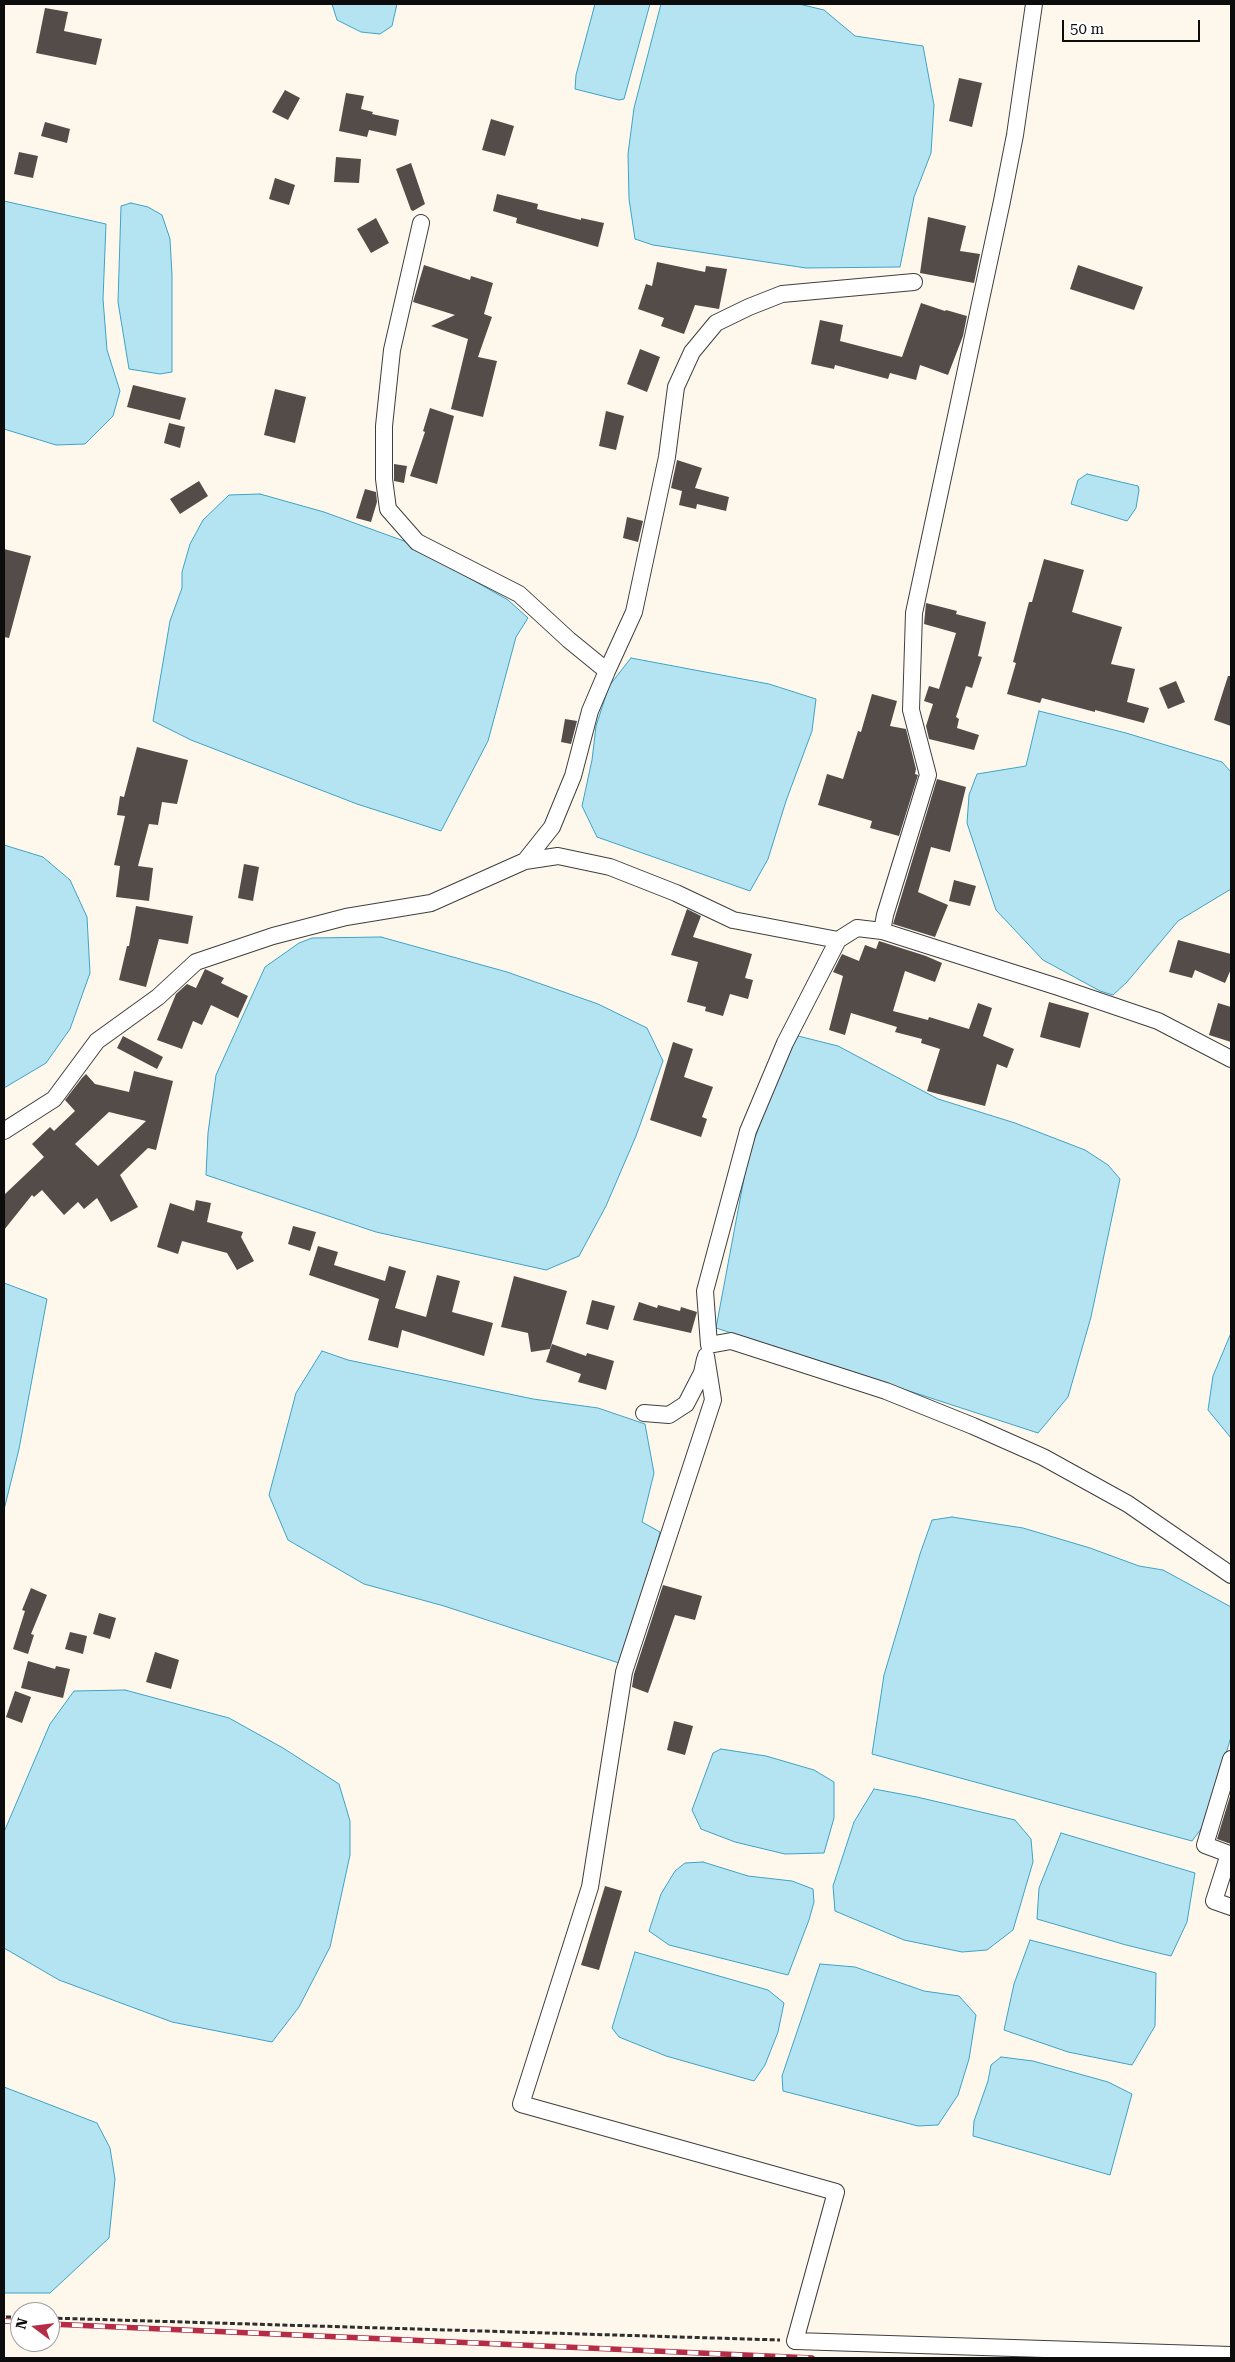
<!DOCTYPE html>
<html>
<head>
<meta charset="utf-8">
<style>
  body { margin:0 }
  #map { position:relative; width:1235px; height:2362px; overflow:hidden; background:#fef8ec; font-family:"Roboto Serif",serif }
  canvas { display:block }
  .frame { position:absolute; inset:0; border:5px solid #0c0c0c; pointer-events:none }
  .north { position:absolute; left:10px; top:2302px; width:50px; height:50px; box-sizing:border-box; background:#fff; border:1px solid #9e9e9e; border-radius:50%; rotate:285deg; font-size:14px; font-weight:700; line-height:20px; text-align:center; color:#0c0c0c }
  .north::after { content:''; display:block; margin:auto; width:18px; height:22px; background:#b42c45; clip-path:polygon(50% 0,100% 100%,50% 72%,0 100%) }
  .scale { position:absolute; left:1062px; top:20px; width:138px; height:22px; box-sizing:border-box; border:2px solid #0c0c0c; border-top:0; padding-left:6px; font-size:15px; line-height:18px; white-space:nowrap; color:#0c0c0c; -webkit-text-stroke:4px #fff; paint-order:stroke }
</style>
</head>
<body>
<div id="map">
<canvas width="1235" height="2362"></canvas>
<div class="frame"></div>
<div class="north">N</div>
<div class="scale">50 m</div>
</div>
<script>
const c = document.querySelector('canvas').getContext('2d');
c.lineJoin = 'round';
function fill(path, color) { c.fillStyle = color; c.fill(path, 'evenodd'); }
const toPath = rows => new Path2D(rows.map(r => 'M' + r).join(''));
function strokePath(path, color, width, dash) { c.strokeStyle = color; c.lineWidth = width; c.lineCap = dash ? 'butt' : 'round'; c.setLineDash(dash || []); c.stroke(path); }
const water = toPath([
  [332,4,397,4,392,26,380,34,361,32,337,20,332,4],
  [595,4,650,4,624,99,619,100,575,89,576,75,595,4],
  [661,4,799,4,824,10,855,36,923,46,934,105,931,153,914,197,900,267,806,268,653,245,635,239,629,199,628,154,634,108,661,4],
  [4,201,106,224,103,299,107,350,120,391,113,416,85,444,56,445,4,429,4,201],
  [131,203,148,207,162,215,170,239,172,275,172,372,160,374,129,369,118,302,121,206,131,203],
  [1087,474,1138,486,1139,490,1136,508,1127,521,1071,504,1078,480,1087,474],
  [260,494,324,512,404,541,508,600,528,618,516,637,488,741,441,831,357,804,191,740,153,721,170,621,182,588,182,572,190,544,203,520,229,495,260,494],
  [631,658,769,684,816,699,812,731,786,801,768,859,750,891,597,837,582,806,592,760,596,726,609,686,631,658],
  [1039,711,1126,733,1222,762,1231,772,1231,889,1178,921,1127,982,1113,995,1100,991,1043,960,996,910,967,823,969,795,977,774,1026,766,1039,711],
  [4,845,43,857,70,880,87,917,90,973,70,1029,46,1063,4,1088,4,845],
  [381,937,507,972,598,1004,647,1028,663,1061,636,1136,606,1206,579,1256,546,1270,376,1232,206,1175,208,1133,216,1075,265,967,299,943,312,938,381,937],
  [798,1036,838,1046,938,1099,1015,1123,1085,1150,1108,1165,1120,1179,1091,1317,1068,1397,1038,1433,716,1328,748,1157,782,1063,798,1036],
  [4,1283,47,1299,19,1449,4,1510,4,1283],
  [1231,1333,1231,1438,1208,1410,1213,1376,1231,1333],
  [322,1351,348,1360,533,1399,598,1408,645,1424,654,1473,642,1522,660,1532,649,1577,622,1664,444,1606,364,1584,288,1540,269,1495,296,1393,322,1351],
  [952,1517,1023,1528,1090,1548,1139,1566,1163,1570,1231,1607,1231,1737,1204,1825,1192,1841,872,1754,884,1675,920,1554,932,1520,952,1517],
  [125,1690,229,1718,283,1748,339,1784,350,1821,350,1855,330,1947,299,2007,272,2042,172,2022,59,1980,4,1948,4,1832,50,1724,74,1691,125,1690],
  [721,1749,766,1756,814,1770,834,1782,834,1818,824,1853,785,1854,735,1842,701,1829,692,1810,713,1753,721,1749],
  [874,1789,917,1797,1015,1820,1031,1839,1033,1862,1013,1930,987,1950,962,1952,904,1940,835,1911,833,1886,854,1822,874,1789],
  [1061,1833,1195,1873,1187,1922,1171,1956,1126,1945,1037,1919,1039,1888,1061,1833],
  [703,1862,748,1876,792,1881,813,1889,814,1902,809,1920,788,1975,669,1945,649,1931,661,1894,675,1871,685,1863,703,1862],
  [1030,1940,1156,1973,1155,2026,1132,2065,1068,2052,1004,2030,1014,1984,1030,1940],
  [635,1952,768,1990,784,2003,778,2032,765,2065,754,2081,666,2056,619,2037,612,2028,635,1952],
  [820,1964,855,1967,924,1991,959,1996,976,2015,969,2059,958,2095,938,2125,918,2126,783,2091,782,2076,820,1964],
  [1001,2057,1033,2061,1108,2082,1132,2094,1110,2175,973,2136,974,2121,988,2081,991,2065,1001,2057],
  [4,2087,97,2123,110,2148,115,2179,109,2238,50,2293,4,2293,4,2087]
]);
fill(water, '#b4e4f2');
strokePath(water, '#3fa2c5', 1);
fill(toPath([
  [45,8,68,12,64,31,102,39,96,65,36,53],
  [959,78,982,83,972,127,949,121],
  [285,90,300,98,288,120,272,112],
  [346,93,364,96,361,109,373,112,372,114,399,120,396,136,369,130,367,137,339,131],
  [491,119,514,126,505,156,482,150],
  [45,122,70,129,67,143,41,136],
  [19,152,38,156,33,178,14,174],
  [336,157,361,159,359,183,334,182],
  [411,163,425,204,413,211,411,210,396,169],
  [275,178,295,185,289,205,269,199],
  [497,194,538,204,537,209,581,220,581,218,604,223,598,247,516,223,517,218,493,211],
  [928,217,966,226,960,251,980,254,974,283,920,273],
  [376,218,389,243,371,253,357,229],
  [657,262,705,272,706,266,727,269,719,309,695,305,684,334,661,326,664,318,638,309,646,284,652,286],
  [424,265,470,280,471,276,493,283,484,314,492,317,478,357,497,361,483,417,451,409,468,339,431,326,455,315,413,302],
  [1078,265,1143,287,1134,310,1070,289],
  [921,303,945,311,946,310,967,316,963,336,948,375,920,365,916,380,890,373,888,379,835,365,834,369,811,364,820,320,843,325,840,341,902,357],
  [640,349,660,357,647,392,627,384],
  [133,385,186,398,180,420,127,407],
  [275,389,306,397,295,443,264,435],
  [430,408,454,416,437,484,410,476,425,432,423,431],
  [606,411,624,416,616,450,599,446],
  [169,423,185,427,180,448,164,443],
  [677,460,702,468,695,488,729,497,726,511,697,504,696,509,679,505,682,491,671,488],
  [394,464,407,466,404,483,394,481],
  [199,481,208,496,180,514,170,499],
  [365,489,376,492,377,502,371,522,356,518],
  [627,517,643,521,638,542,623,538],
  [4,549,31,556,9,638,4,637],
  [1044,559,1084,570,1072,612,1122,627,1111,664,1135,669,1127,702,1149,708,1144,723,1095,710,1095,712,1042,698,1040,703,1007,694,1016,663,1013,662,1029,602,1032,602],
  [926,603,957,611,956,614,986,622,978,656,982,657,972,688,966,686,956,717,959,719,957,728,979,735,974,750,929,739,926,726,933,704,924,701,929,686,939,689,956,633,924,624],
  [1228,676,1231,676,1231,726,1214,720],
  [1176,681,1185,702,1168,709,1159,688],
  [872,694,897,701,890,726,906,729,916,769,915,774,918,775,899,836,870,828,872,821,818,805,827,774,843,779,858,731,861,732],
  [565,719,577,721,571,744,561,742],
  [137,747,188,760,177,804,162,802,158,825,149,824,138,866,153,868,149,901,116,897,120,866,114,865,125,816,117,815,120,796,124,797],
  [937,779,966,787,950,852,931,847,918,892,948,905,935,937,893,924],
  [244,864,259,867,253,901,238,898],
  [954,880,976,886,970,906,949,901],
  [136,906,193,916,188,944,159,939,146,987,119,980,127,946,129,946],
  [687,909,701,916,693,937,752,954,745,978,753,980,748,999,730,994,723,1016,705,1011,706,1007,687,1002,698,962,671,955],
  [1178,940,1231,954,1231,969,1225,983,1195,970,1192,978,1169,972],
  [879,941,926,956,942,963,935,982,905,971,893,1011,928,1020,929,1017,969,1029,978,1003,992,1008,983,1036,1014,1049,1007,1068,997,1064,985,1106,927,1091,940,1049,921,1043,922,1039,895,1032,897,1027,851,1013,845,1035,829,1030,843,976,833,972,842,954,859,961,865,945,876,949],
  [205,969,224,978,221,983,248,996,238,1018,211,1005,202,1025,193,1021,182,1049,157,1040,176,994,187,984,196,988],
  [1049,1002,1089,1013,1080,1048,1040,1037],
  [1218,1003,1231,1007,1231,1042,1209,1035],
  [123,1036,163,1057,157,1069,117,1048],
  [673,1042,693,1049,684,1077,713,1087,702,1117,707,1119,701,1137,650,1120],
  [134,1071,173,1081,156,1150,148,1148,120,1175,138,1207,111,1222,97,1198,84,1209,78,1202,64,1215,42,1190,34,1197,32,1195,4,1230,4,1195,44,1157,32,1144,50,1127,54,1131,75,1111,65,1100,82,1078,86,1074,95,1084,129,1092],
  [109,1112,146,1121,98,1166,75,1144],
  [196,1200,211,1203,207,1222,243,1232,241,1237,254,1261,237,1270,227,1253,182,1241,178,1254,157,1247,170,1203,194,1211],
  [293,1226,316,1232,310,1251,288,1244],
  [318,1246,338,1252,334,1265,385,1281,389,1266,406,1271,395,1308,426,1317,437,1275,460,1281,452,1312,493,1323,484,1356,402,1330,398,1348,368,1340,379,1299,309,1275],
  [514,1276,567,1291,550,1349,531,1352,528,1333,501,1327],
  [592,1300,615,1306,608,1330,586,1324],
  [639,1302,657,1308,658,1305,680,1311,681,1307,697,1312,691,1333,633,1320],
  [552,1344,586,1356,587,1353,614,1361,606,1390,578,1382,581,1374,546,1362],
  [663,1585,702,1596,695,1620,675,1615,648,1693,632,1687,634,1674],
  [31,1588,47,1595,31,1634,34,1635,28,1654,13,1649,25,1611,22,1610],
  [99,1613,116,1618,110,1639,93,1634],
  [70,1632,87,1636,83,1654,65,1649],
  [155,1652,179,1660,171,1689,146,1682],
  [28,1661,55,1669,56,1666,70,1669,63,1698,21,1688],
  [15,1691,31,1697,22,1723,6,1717],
  [674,1721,693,1726,685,1755,667,1750],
  [1231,1793,1231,1844,1217,1839],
  [605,1886,622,1891,599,1970,581,1965]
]), '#544c49');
const street = toPath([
  [1034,4,1015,135,1002,201,914,613,911,710,928,775,885,915,882,931,857,928,838,940,785,1043,748,1131,705,1291,709,1345,731,1341,886,1391,973,1426,1043,1457,1128,1504,1231,1575],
  [607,671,634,612,667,457,676,387,692,352,716,323,749,307,782,294,914,282],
  [525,861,558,856,610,867,676,893,733,920,838,940],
  [882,931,1058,987,1158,1021,1231,1059],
  [4,1131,54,1099,97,1041,158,997,196,962,273,936,346,917,431,903,525,861,552,827,573,776,590,711,607,671,569,640,519,594,417,542,388,509,384,479,384,426,392,350,421,223],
  [706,1356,713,1400,624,1672,590,1887,521,2104,836,2192,795,2341,1231,2355],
  [644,1413,669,1415,686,1404,702,1373,705,1359],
  [1231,1759,1205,1845,1229,1854,1214,1901,1231,1907]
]);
strokePath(street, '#3f3f3f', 18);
strokePath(toPath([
  [6,2317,20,2317],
  [50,2318,780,2340]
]), '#2e2e2e', 3, [5, 2.5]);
strokePath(street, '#fff', 16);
const rail = toPath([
  [4,2321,20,2322],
  [50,2324,812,2358]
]);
strokePath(rail, '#b42c45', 5.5);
strokePath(rail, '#fff', 4, [11]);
</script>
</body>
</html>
